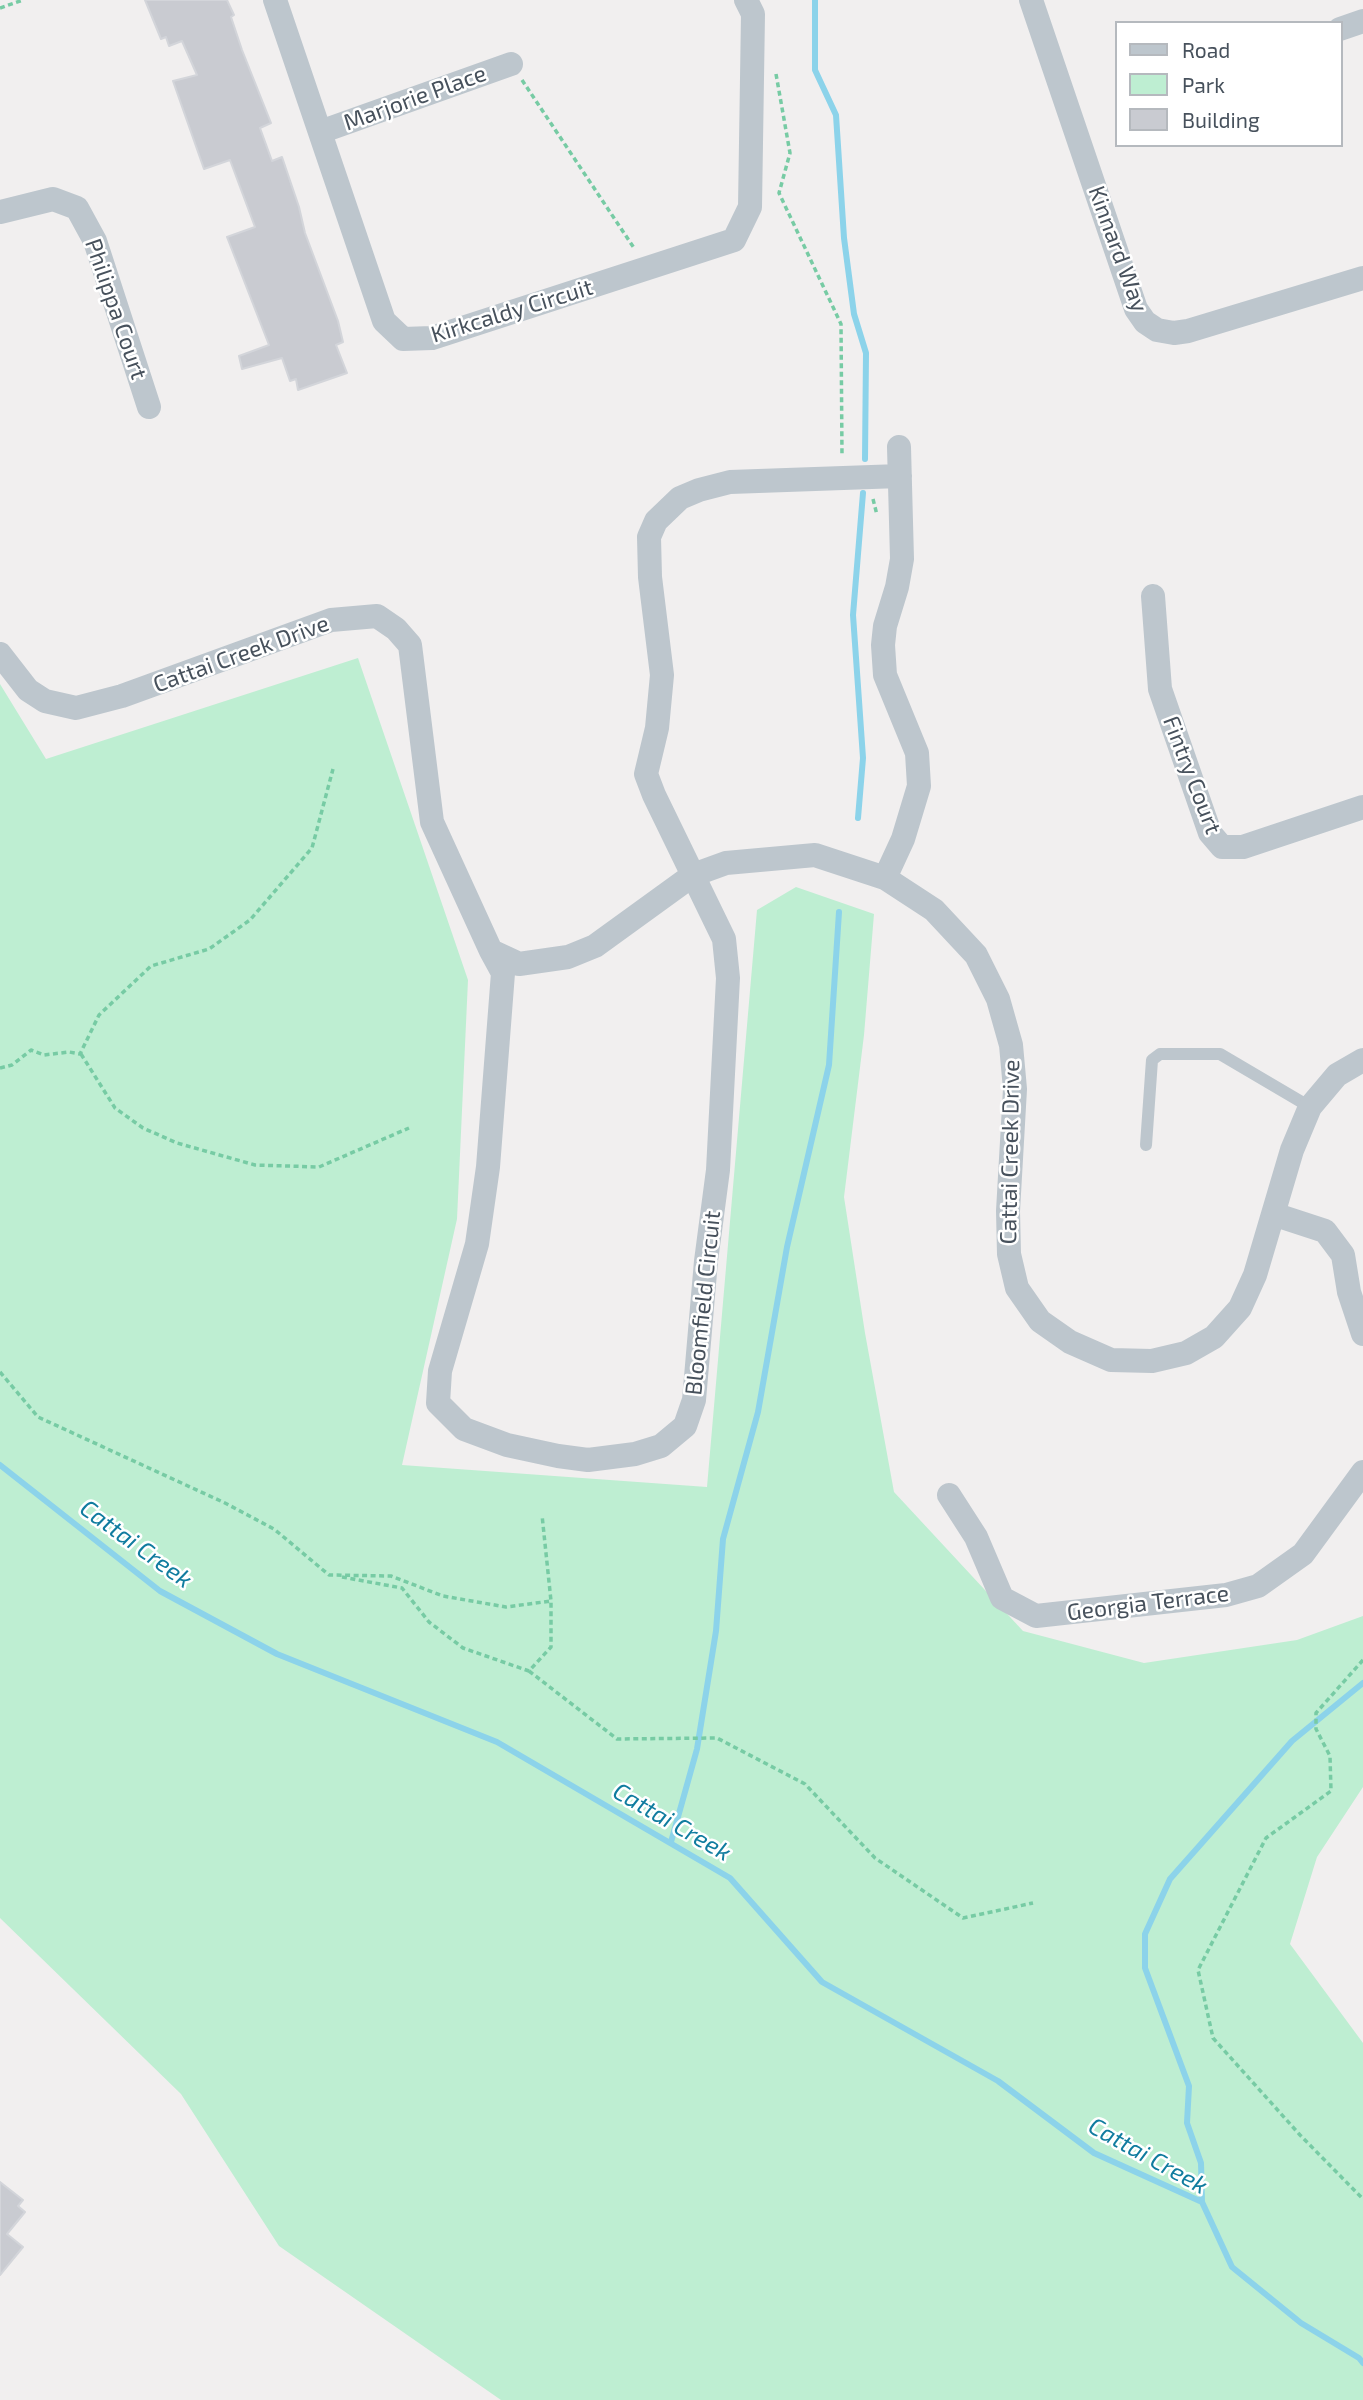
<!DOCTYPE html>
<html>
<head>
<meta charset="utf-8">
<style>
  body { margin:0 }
  #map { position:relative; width:1363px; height:2400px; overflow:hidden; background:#f1efef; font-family:"Exo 2",sans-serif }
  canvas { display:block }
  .legend { position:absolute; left:1115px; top:21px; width:228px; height:126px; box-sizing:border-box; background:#fff; border:2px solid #b5b9be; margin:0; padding:9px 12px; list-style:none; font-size:21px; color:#47515c }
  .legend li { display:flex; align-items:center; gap:14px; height:35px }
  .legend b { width:35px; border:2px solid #b5b9be }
</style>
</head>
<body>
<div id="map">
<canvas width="1363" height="2400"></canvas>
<ul class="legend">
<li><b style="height:9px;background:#bdc6cd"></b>Road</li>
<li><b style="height:19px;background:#beeed2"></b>Park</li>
<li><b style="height:19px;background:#c9cbd1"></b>Building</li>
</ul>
</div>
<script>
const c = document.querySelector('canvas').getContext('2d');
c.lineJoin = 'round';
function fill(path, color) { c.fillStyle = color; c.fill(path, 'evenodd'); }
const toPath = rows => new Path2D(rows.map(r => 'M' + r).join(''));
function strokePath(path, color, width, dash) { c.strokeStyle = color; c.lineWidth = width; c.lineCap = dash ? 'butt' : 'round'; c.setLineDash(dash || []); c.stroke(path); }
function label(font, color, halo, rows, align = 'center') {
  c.font = font + ' "Exo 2",sans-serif'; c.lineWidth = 5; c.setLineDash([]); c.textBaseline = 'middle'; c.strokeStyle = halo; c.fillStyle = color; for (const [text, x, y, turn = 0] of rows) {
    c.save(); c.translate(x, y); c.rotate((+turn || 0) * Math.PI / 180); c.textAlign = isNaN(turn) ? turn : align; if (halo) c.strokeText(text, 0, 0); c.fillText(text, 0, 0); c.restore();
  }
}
fill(toPath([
  [358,658,468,980,457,1219,402,1465,707,1487,757,910,796,887,874,914,864,1035,844,1197,865,1333,894,1492,1023,1631,1144,1663,1297,1640,1363,1616,1363,1787,1317,1857,1290,1944,1363,2043,1363,2400,501,2400,279,2246,181,2094,0,1918,0,684,46,759]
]), '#beeed2');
strokePath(toPath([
  [815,0,815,70,836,115,844,238,854,314,866,353,865,459],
  [858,818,863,758,853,615,863,493],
  [0,1465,160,1591,277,1654,497,1742,730,1878,822,1982,998,2081,1094,2153,1202,2202,1232,2267,1301,2323,1359,2358,1363,2363],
  [671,1842,697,1749,716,1631,723,1539,758,1412,787,1247,829,1065,839,912],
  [1202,2202,1201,2163,1187,2123,1189,2086,1145,1968,1145,1934,1170,1879,1292,1741,1363,1683]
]), '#8cd3ea', 6);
const building = toPath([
  [145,0,227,0,234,15,231,17,242,50,271,123,260,128,272,161,282,157,299,207,305,233,338,321,343,342,336,345,347,373,298,390,296,379,290,381,282,358,242,369,239,356,269,345,227,237,255,227,230,160,204,169,173,81,197,75,182,41,169,46,166,37,161,39,145,0],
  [0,2182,23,2200,18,2206,25,2212,7,2234,23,2247,0,2275,0,2182]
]);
fill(building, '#c9cbd1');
strokePath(building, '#d3d5da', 2);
strokePath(toPath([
  [0,8,23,0],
  [776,74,790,153,779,193,841,324,842,456],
  [522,80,634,248],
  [873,499,877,515],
  [81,1054,115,1108,143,1128,177,1143,255,1165,319,1167,409,1128],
  [0,1068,12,1065,31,1050,44,1055,69,1052,80,1054,99,1015,151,966,209,949,250,920,312,848,333,769],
  [0,1372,38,1417,225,1503,274,1529,329,1575,391,1576,443,1596,506,1607,551,1601,542,1515],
  [342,1577,402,1588,429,1622,463,1648,529,1671,551,1647,551,1601],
  [1363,1660,1316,1713,1316,1729,1330,1756,1331,1791,1266,1838,1198,1970,1213,2038,1300,2135,1363,2199],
  [529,1671,617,1739,717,1738,805,1784,875,1858,963,1918,1033,1903]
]), '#77cba4', 3.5, [5, 3.5]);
strokePath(toPath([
  [1146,1145,1152,1060,1160,1054,1220,1054,1310,1107]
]), '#bdc6cd', 12);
strokePath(toPath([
  [275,0,384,321,403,339,432,338,734,240,750,207,753,14,746,0],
  [1031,0,1136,309,1145,322,1157,330,1174,333,1188,331,1363,278],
  [1340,29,1363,21],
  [320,132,511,64],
  [0,212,53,199,77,208,95,241,149,407],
  [1153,596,1160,689,1210,833,1222,847,1243,847,1363,807],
  [0,654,28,690,45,701,76,708,122,696,331,620,377,616,396,629,410,645,432,822,491,951,519,964,568,957,595,946,693,875,726,863,815,855,885,878,934,910,976,955,998,999,1011,1045,1015,1089,1008,1211,1009,1254,1017,1288,1040,1321,1070,1342,1111,1360,1152,1361,1186,1353,1214,1337,1240,1308,1255,1275,1292,1150,1310,1107,1337,1075,1363,1060],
  [885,878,903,839,919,786,917,753,885,675,883,645,885,626,897,587,902,559,899,447],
  [491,951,503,973,488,1167,477,1244,440,1371,438,1403,464,1429,507,1445,558,1456,588,1460,635,1454,661,1446,685,1426,694,1400,706,1261,718,1170,728,978,724,939,654,795,646,774,657,728,662,675,650,577,649,537,656,521,680,498,699,490,730,482,900,476],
  [1273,1214,1325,1231,1343,1255,1349,1292,1363,1334],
  [949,1495,976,1537,1002,1598,1036,1616,1226,1595,1258,1586,1303,1554,1363,1472]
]), '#bdc6cd', 24);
label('23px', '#47515c', '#fff', [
  ["Marjorie Place",415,98,-20],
  ["Kinnard Way",1118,249,70],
  ["Philippa Court",116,309,71],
  ["Kirkcaldy Circuit",512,311,-17],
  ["Cattai Creek Drive",241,654,-20],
  ["Fintry Court",1192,775,69],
  ["Cattai Creek Drive",1010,1152,-89],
  ["Bloomfield Circuit",703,1303,-84],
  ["Georgia Terrace",1148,1603,-7]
]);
label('italic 24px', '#107c9f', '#fff', [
  ["Cattai Creek",136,1544,36],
  ["Cattai Creek",672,1822,30],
  ["Cattai Creek",1148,2156,29]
]);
</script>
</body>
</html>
